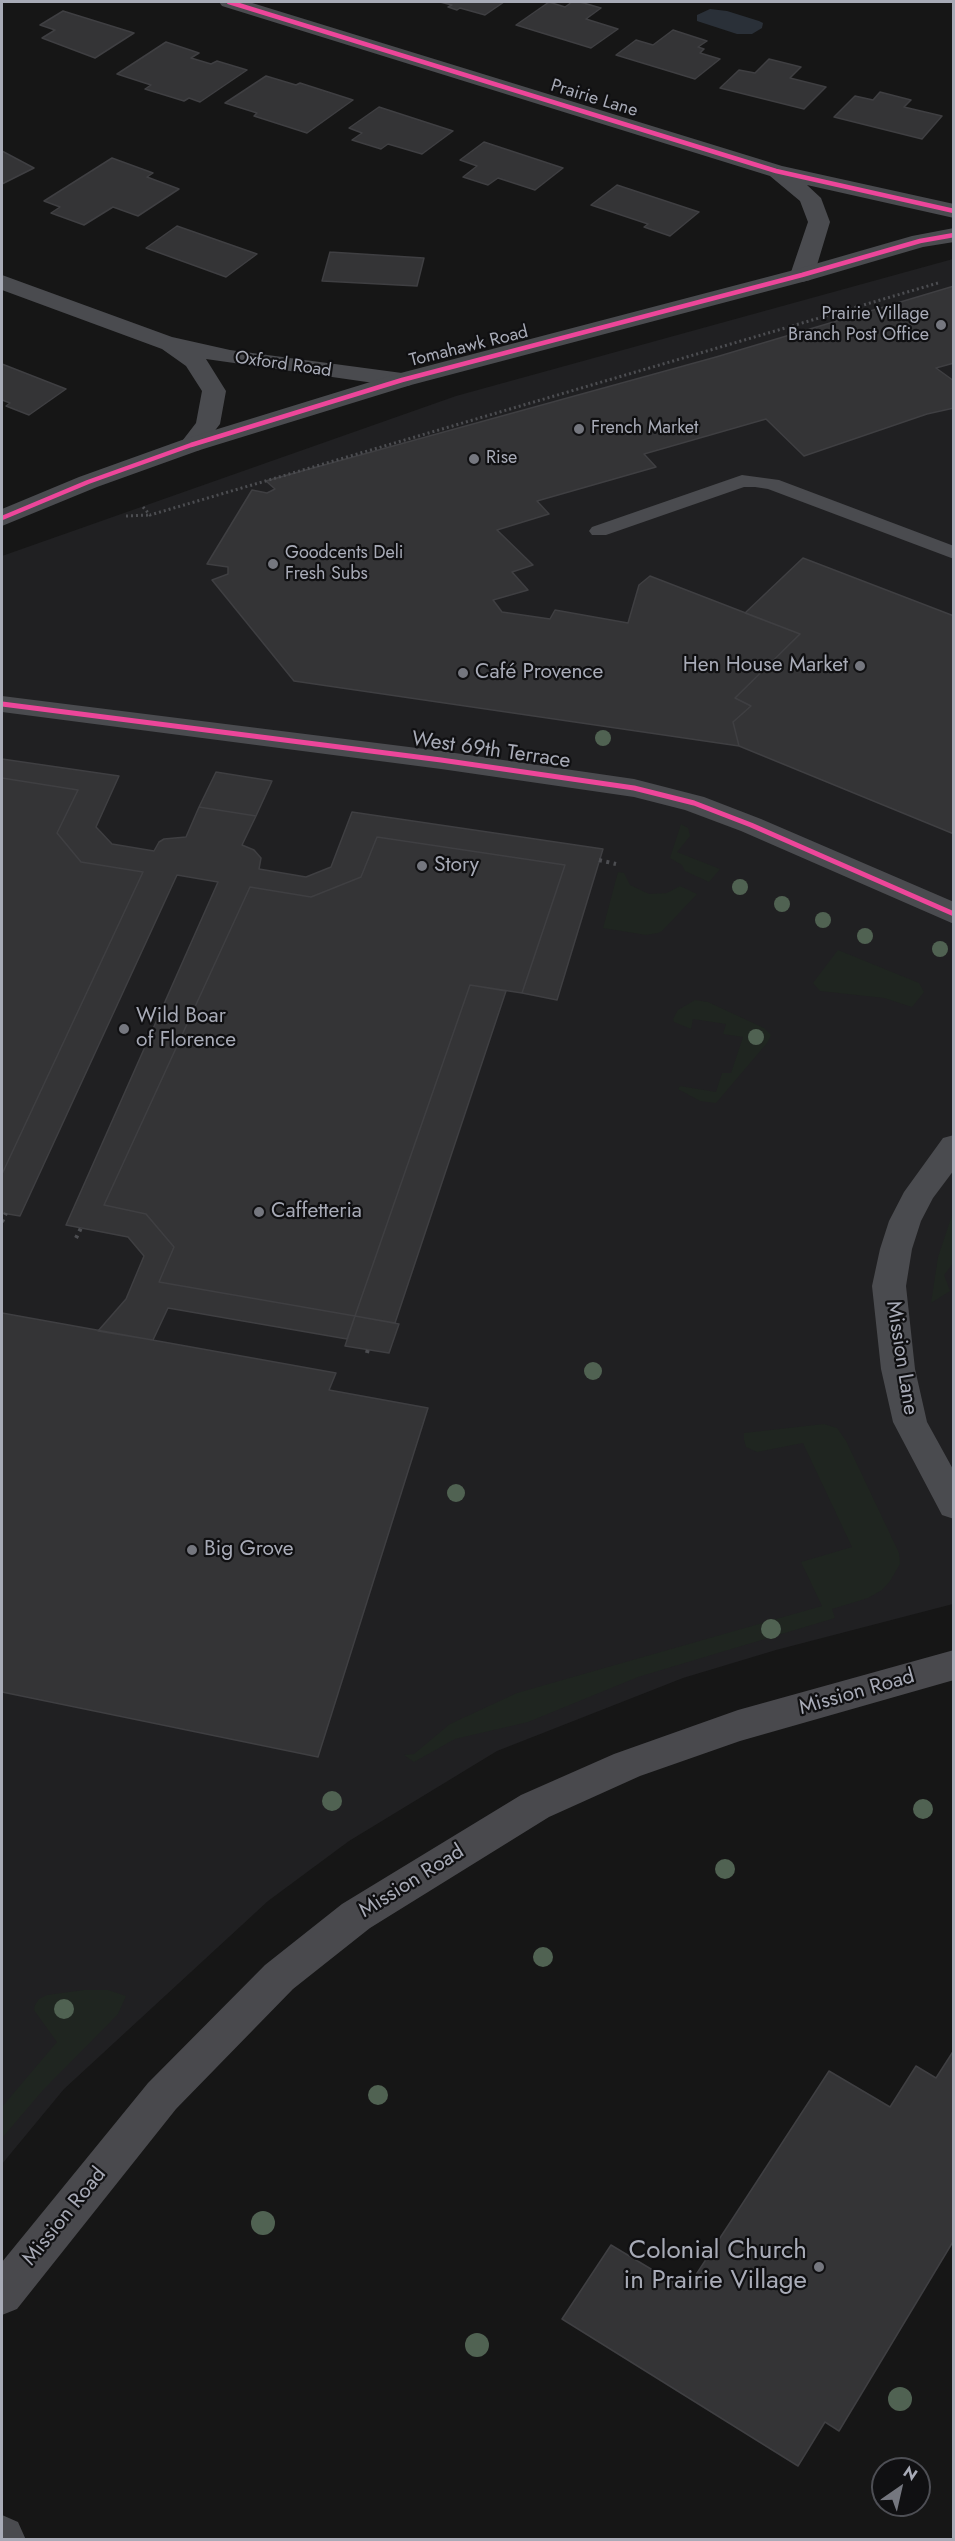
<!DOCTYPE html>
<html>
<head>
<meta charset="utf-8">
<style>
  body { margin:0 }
  #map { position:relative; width:955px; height:2541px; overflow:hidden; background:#161616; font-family:Jost,sans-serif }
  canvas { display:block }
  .frame { position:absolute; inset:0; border:3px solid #a8abb7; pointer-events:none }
  .north { position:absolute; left:871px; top:2457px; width:60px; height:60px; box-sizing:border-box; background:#101012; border:2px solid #4d4e54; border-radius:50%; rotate:34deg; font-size:16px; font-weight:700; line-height:24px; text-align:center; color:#a8abb7 }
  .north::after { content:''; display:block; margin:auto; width:21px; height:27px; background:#75777f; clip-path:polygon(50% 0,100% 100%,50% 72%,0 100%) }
</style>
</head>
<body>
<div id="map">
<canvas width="955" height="2541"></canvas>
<div class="frame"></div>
<div class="north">N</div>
</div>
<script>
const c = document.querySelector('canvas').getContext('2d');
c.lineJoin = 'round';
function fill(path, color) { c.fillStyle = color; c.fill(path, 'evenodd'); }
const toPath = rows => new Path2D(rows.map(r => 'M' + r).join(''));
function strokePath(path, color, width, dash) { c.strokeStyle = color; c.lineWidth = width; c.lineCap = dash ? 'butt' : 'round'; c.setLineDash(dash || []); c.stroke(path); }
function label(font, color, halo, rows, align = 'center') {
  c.font = font + ' Jost,sans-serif'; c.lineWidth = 4.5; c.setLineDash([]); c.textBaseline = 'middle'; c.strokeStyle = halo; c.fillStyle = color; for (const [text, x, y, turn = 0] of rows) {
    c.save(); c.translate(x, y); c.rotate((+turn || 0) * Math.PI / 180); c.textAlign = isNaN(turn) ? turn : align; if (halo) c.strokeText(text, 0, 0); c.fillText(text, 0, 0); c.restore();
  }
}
fill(toPath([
  [953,259,953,1604,776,1650,683,1678,497,1751,349,1841,268,1901,64,2089,2,2164,2,556,456,396]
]), '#202022');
fill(toPath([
  [681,824,688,828,690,836,677,852,720,869,709,882,685,871,682,865,670,858],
  [618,872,624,873,630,885,649,894,667,893,680,886,697,894,662,931,658,933,646,935,603,928],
  [838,950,919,983,924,992,912,1007,884,998,820,991,813,983],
  [695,1000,708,1002,764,1028,771,1035,767,1043,716,1103,700,1101,678,1089,680,1086,716,1092,722,1073,731,1073,743,1037,723,1034,726,1024,693,1019,691,1029,674,1022,673,1019,678,1010],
  [953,1212,953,1263,944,1275,950,1291,931,1303,938,1257],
  [824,1424,837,1428,846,1441,899,1553,900,1564,890,1581,882,1590,868,1598,832,1609,835,1618,638,1677,528,1722,455,1739,414,1762,404,1755,414,1754,450,1724,517,1693,822,1606,801,1562,852,1547,803,1443,757,1452,746,1447,744,1440,744,1433],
  [84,1990,108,1990,126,1996,118,2014,43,2090,2,2138,2,2107,57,2042,34,2010,35,2005,39,1999,47,1995]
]), '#1f2520');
fill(toPath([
  [710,9,727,11,759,21,763,23,762,28,752,34,737,34,697,21,697,15]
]), '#2a3038');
const building = toPath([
  [440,2,504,2,485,15,460,8,457,10,448,7,452,5,440,2],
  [549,2,565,7,572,2,580,2,601,8,586,19,618,29,591,48,516,25,549,2],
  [63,11,134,33,95,58,42,38,55,30,40,25,63,11],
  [673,30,707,41,698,47,704,49,700,53,720,59,695,79,616,55,636,40,653,45,673,30],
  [166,42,199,53,191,58,211,64,217,61,247,70,200,102,189,98,184,101,145,89,151,85,117,74,166,42],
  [769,59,801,67,790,78,826,87,804,109,720,88,739,70,755,73,769,59],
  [266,76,296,85,300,83,353,100,307,133,254,116,257,113,225,103,266,76],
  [880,92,911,100,904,107,942,116,922,139,834,117,855,96,873,100,880,92],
  [379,107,453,131,422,154,388,144,381,149,352,140,362,133,349,128,379,107],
  [484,142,563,168,535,190,498,178,488,185,463,177,477,166,460,160,484,142],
  [2,151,34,168,2,184,2,151],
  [112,158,153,173,147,177,179,189,138,216,113,207,84,225,51,213,60,207,44,201,112,158],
  [617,185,699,212,670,236,644,227,648,224,591,205,617,185],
  [177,226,257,254,226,277,146,248,177,226],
  [330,252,424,258,417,286,322,281,330,252],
  [954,286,954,363,936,368,954,381,954,408,927,414,804,456,766,419,644,454,656,467,537,501,549,514,497,530,533,565,512,572,528,590,493,600,502,612,550,619,555,610,628,623,639,585,650,576,800,634,735,698,751,706,733,722,739,746,294,681,212,580,228,574,228,567,207,564,252,490,267,493,275,489,266,481,716,357,954,286],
  [2,364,66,389,29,415,6,406,10,403,2,400,2,364],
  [803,558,954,616,954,834,739,746,733,722,751,706,735,698,800,634,745,613,803,558],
  [2,759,119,776,96,827,112,844,154,851,159,842,164,839,186,837,199,807,256,816,242,845,254,850,261,858,259,869,306,877,331,867,352,812,603,849,557,1000,522,993,565,865,377,837,361,877,311,897,250,887,104,1205,146,1214,174,1247,159,1282,355,1316,347,1339,168,1308,153,1340,98,1331,126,1299,144,1256,128,1237,66,1225,218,882,177,875,20,1216,2,1213,2,1174,143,872,81,862,57,833,78,790,2,778,2,759],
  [216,772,272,781,256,816,199,807,216,772],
  [2,778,78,790,57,833,81,862,143,872,2,1174,2,778],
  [377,837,565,865,522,993,470,985,355,1316,159,1282,174,1247,146,1214,104,1205,250,887,311,897,361,877,377,837],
  [470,985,506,991,395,1323,355,1316,470,985],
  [2,1313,336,1373,329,1390,428,1408,318,1757,2,1692,2,1313],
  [355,1316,399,1324,389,1353,345,1346,355,1316],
  [954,2050,954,2240,839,2431,825,2422,798,2466,562,2319,611,2245,686,2290,829,2071,890,2107,916,2066,936,2078,954,2050]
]);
fill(building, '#343436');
strokePath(building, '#3f3f42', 1.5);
strokePath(toPath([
  [143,507,150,515,938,283],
  [126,516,149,515]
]), '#4c4d51', 3, [2, 3]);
strokePath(toPath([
  [599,860,616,864],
  [2,1222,6,1213],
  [76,1238,81,1228],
  [367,1353,368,1349]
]), '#4c4d51', 4, [3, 4.5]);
fill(toPath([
  [742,475,779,480,954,546,954,559,768,489,755,487,744,487,606,535,592,535,589,531,592,527,742,475]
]), '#4a4b4f');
fill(toPath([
  [219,2,249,2,782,166,954,204,954,218,807,185,821,198,830,222,814,275,810,280,802,282,794,280,790,275,808,222,800,201,770,176,222,6,219,2],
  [2,275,172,337,230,350,402,373,411,375,414,380,411,385,402,387,206,359,226,391,220,424,200,450,191,452,182,450,179,445,196,423,202,391,186,366,162,349,2,290,2,275],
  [2,696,441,751,634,779,704,797,761,819,954,902,954,924,741,831,685,810,634,797,441,769,2,712,2,696],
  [954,1135,954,1170,933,1198,921,1221,912,1249,906,1286,915,1369,927,1422,954,1471,954,1519,942,1515,893,1422,881,1369,872,1286,880,1249,889,1221,904,1192,943,1138,954,1135]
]), '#4a4b4f');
fill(toPath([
  [954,228,954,242,923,247,810,280,411,385,200,450,97,487,2,526,2,509,79,477,182,440,393,375,794,270,912,236,954,228],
  [2,2515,18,2522,26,2540,2,2540,2,2515]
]), '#4a4b4f');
fill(toPath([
  [954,1650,954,1680,740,1741,640,1776,549,1817,370,1928,293,1989,176,2109,17,2309,2,2315,2,2262,148,2083,265,1965,342,1904,521,1795,614,1754,738,1710,954,1650]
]), '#49494d');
strokePath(toPath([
  [229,2,776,171,954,211],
  [2,518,88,482,191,445,402,380,802,275,920,241,954,235]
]), '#ed469a', 4.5);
strokePath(toPath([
  [2,704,441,760,634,788,694,803,751,825,954,914]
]), '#ed469a', 5);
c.fillStyle = '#506252';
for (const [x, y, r] of [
  [603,738,8],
  [740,887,8],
  [782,904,8],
  [823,920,8],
  [865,936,8],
  [940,949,8],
  [756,1037,8],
  [593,1371,9],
  [456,1493,9],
  [771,1629,10],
  [332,1801,10],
  [923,1809,10],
  [725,1869,10],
  [543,1957,10],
  [64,2009,10],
  [378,2095,10],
  [263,2223,12],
  [477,2345,12],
  [900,2399,12]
]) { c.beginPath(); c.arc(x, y, r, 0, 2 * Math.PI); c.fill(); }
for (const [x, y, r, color] of [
  [941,325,6,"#75777f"],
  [579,429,6,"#75777f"],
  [474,459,6,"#75777f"],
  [273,564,6,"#75777f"],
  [860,666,6,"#75777f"],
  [463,673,6,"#75777f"],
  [422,866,6,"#75777f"],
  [124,1029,6,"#75777f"],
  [259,1212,6,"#75777f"],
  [192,1550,6,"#75777f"],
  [819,2267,6,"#75777f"]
]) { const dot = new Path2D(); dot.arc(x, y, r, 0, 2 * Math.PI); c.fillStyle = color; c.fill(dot); strokePath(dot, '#101012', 2); }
label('18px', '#a8abb7', '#101012', [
  ["Prairie Lane",594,99,17],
  ["Tomahawk Road",469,347,-14],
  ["Oxford Road",283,365,8]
]);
label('18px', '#a8abb7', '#101012', [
  ["Prairie Village",929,315,"right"],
  ["Branch Post Office",929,336,"right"],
  ["French Market",591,429],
  ["Rise",486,459],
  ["Goodcents Deli",285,554],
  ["Fresh Subs",285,575]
], 'left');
label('21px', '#a8abb7', '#101012', [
  ["Hen House Market",848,666,"right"],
  ["Café Provence",475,673],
  ["Story",434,866],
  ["Wild Boar",136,1017],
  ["of Florence",136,1041],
  ["Caffetteria",271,1212],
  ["Big Grove",204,1550]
], 'left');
label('21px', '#a8abb7', '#101012', [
  ["West 69th Terrace",491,751,8],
  ["Mission Lane",901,1358,81],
  ["Mission Road",857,1693,-16],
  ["Mission Road",412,1882,-32],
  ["Mission Road",65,2217,-51]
]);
label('26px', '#a8abb7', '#101012', [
  ["Colonial Church",807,2252],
  ["in Prairie Village",807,2282]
], 'right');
</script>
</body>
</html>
